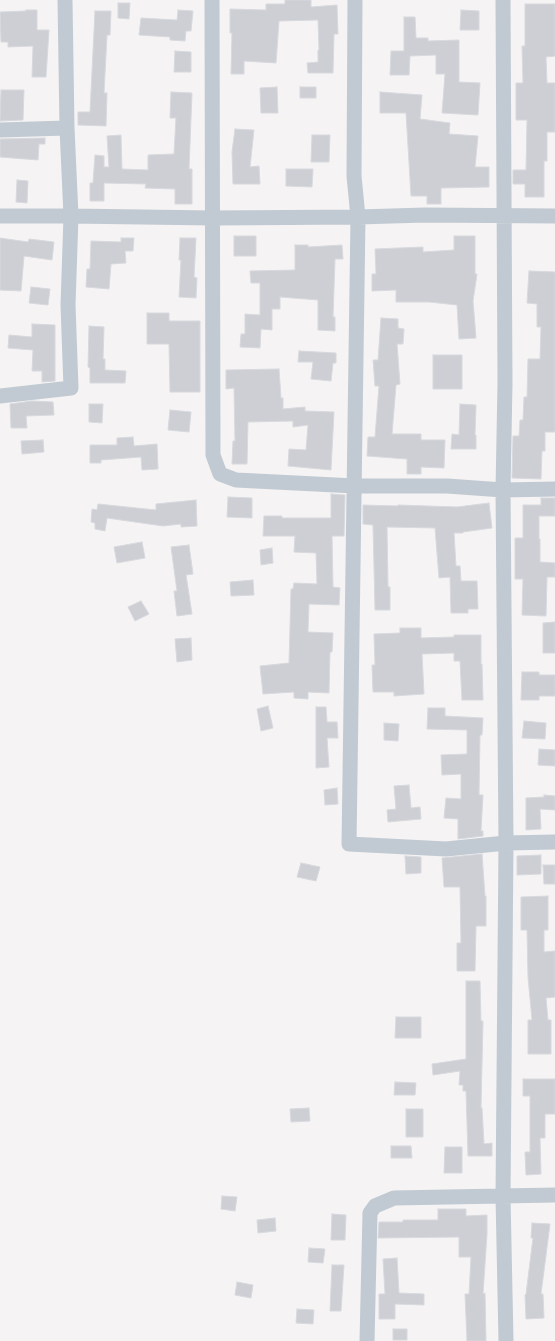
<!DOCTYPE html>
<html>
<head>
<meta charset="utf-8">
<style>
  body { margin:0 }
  canvas { display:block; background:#f5f3f3 }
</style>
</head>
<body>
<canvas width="555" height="1341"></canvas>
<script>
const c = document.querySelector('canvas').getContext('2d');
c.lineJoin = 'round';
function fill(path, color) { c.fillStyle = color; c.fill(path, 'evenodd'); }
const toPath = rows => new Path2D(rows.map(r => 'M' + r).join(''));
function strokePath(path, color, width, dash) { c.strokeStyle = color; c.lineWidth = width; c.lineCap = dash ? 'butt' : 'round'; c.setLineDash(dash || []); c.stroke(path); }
const building = toPath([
  [285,0,311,0,311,7,337,5,338,34,334,34,333,73,308,73,307,63,318,62,318,50,319,50,318,20,279,21,276,63,244,61,244,74,231,74,232,33,230,33,230,9,266,10,266,4,285,4,285,0],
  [118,3,130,3,129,19,118,18,118,3],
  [525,4,555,4,555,56,546,57,547,83,555,83,555,132,547,132,547,161,544,161,544,197,525,197,525,184,513,184,513,170,526,170,527,120,516,120,516,83,523,83,522,46,525,46,525,4],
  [26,10,37,10,37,30,49,30,46,77,32,77,33,46,8,47,8,42,1,42,0,12,26,11,26,10],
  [178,10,193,11,191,31,186,31,185,41,170,40,170,37,139,35,141,18,177,20,178,10],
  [461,10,479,11,479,30,460,30,461,10],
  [95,11,111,11,110,35,107,35,104,93,107,93,106,126,78,125,78,112,90,112,95,11],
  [404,17,415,17,416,38,428,38,428,41,459,40,459,82,480,83,478,115,442,113,445,74,436,74,436,55,410,56,409,75,390,75,391,51,404,51,404,17],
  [175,51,191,52,191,72,174,72,175,51],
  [277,87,278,113,261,113,260,88,277,87],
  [300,87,316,87,316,98,300,98,300,87],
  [1,90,24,90,23,120,0,121,1,90],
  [171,92,192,93,189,169,192,169,192,204,175,204,175,189,145,188,146,184,104,183,104,201,90,201,90,183,93,183,95,155,104,156,104,167,109,167,107,136,121,135,122,169,148,170,148,155,174,154,176,118,170,118,171,92],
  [380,92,422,95,420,119,450,123,449,134,478,136,475,167,489,167,489,187,441,188,441,204,427,204,427,196,411,196,406,113,380,113,380,92],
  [235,129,254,130,250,167,259,166,260,184,233,184,232,152,235,129],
  [312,135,330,135,329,162,311,162,312,135],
  [45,138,45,144,39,144,38,160,0,157,0,139,45,138],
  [286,169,313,169,312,187,286,186,286,169],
  [17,180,28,181,27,203,16,202,17,180],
  [234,236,256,236,256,256,234,256,234,236],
  [454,236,475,236,475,274,477,274,473,301,476,338,459,339,457,305,429,302,396,302,396,290,372,291,372,274,376,274,375,249,423,247,423,252,454,250,454,236],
  [0,238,28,242,29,239,54,242,52,260,24,256,21,291,0,290,0,238],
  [121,238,134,238,133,251,125,251,126,263,111,264,109,289,86,287,87,269,90,269,91,241,121,242,121,238],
  [180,238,196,238,194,277,197,278,196,298,179,297,181,260,179,260,180,238],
  [295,245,308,245,308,247,342,245,343,259,335,259,333,317,335,317,335,331,318,330,318,300,280,297,280,309,272,309,272,330,261,329,260,348,240,347,241,334,245,334,245,314,260,315,260,283,251,283,250,271,295,270,295,245],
  [529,271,555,272,555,432,545,432,545,451,542,451,541,479,512,478,513,436,519,436,520,420,523,420,524,397,527,397,528,359,540,359,541,327,537,327,537,304,527,303,529,271],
  [31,287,50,289,48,305,29,303,31,287],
  [147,313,169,313,169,321,200,321,200,392,170,392,169,344,147,344,147,313],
  [381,318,398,319,398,328,404,329,403,344,397,344,400,384,396,385,392,434,421,434,421,440,445,440,444,468,421,467,421,474,407,474,407,459,367,456,368,437,375,437,379,386,375,386,373,360,378,360,381,318],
  [32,324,55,325,55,381,42,382,42,371,32,371,33,350,8,348,9,335,32,337,32,324],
  [89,326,104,327,103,359,105,359,105,370,126,371,125,383,90,383,90,368,88,367,89,326],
  [299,351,336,353,336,363,333,363,331,381,311,379,313,362,298,362,299,351],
  [433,355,462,355,462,389,433,389,433,355],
  [279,369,281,398,283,398,283,409,305,407,305,411,334,412,331,470,288,466,289,449,306,450,308,425,293,427,293,421,248,422,247,464,232,464,233,441,235,441,234,388,226,389,226,370,279,369],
  [32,401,53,402,54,415,26,416,27,428,11,428,10,404,32,401],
  [89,404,103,404,102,423,89,422,89,404],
  [460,404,476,405,475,435,476,435,476,449,451,449,452,434,459,435,460,404],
  [170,410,191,412,189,432,168,430,170,410],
  [133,437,134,446,157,444,158,469,142,470,141,457,101,460,101,463,90,463,90,445,117,445,117,438,133,437],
  [43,440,44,452,22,454,21,441,43,440],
  [331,494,345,495,344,536,332,536,333,587,340,588,339,605,309,604,308,632,333,633,332,652,330,652,329,693,308,692,308,699,294,698,294,692,263,694,260,666,289,663,291,589,293,589,294,583,317,584,316,553,294,552,295,536,263,536,264,516,282,516,282,518,331,518,331,494],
  [228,497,252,498,252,518,227,517,228,497],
  [541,498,555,498,555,516,539,516,539,539,540,539,540,562,555,563,555,577,547,577,546,616,522,615,523,579,515,579,515,538,523,538,523,505,541,505,541,498],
  [196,500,197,526,181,527,181,524,163,526,107,518,105,531,95,529,95,523,91,522,92,509,97,510,98,504,156,510,156,504,196,500],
  [489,503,492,528,463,532,463,533,454,533,456,566,460,566,461,581,477,581,478,609,468,609,468,613,451,613,450,577,439,578,435,528,387,527,388,587,390,587,390,610,375,610,373,525,363,524,363,505,398,506,398,505,457,507,489,503],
  [142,542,145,558,117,563,114,547,142,542],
  [189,545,193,574,186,575,192,614,177,616,174,591,177,591,171,547,189,545],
  [272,548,273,563,261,565,260,550,272,548],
  [253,580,254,595,231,596,230,582,253,580],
  [141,601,149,614,135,621,128,607,141,601],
  [555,622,555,653,543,653,543,623,555,622],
  [400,628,421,628,421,638,454,637,454,635,481,635,481,664,482,664,483,700,462,700,460,661,454,661,454,653,422,654,424,694,394,696,394,692,373,692,372,665,375,665,374,634,400,633,400,628],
  [191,638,192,660,177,662,175,639,191,638],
  [522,672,539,672,539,675,555,675,555,696,539,696,539,700,521,700,522,672],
  [268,706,273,728,261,731,257,709,268,706],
  [316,707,326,707,327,722,337,722,338,738,327,738,329,767,316,768,316,707],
  [428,708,445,708,445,716,483,718,482,735,480,735,479,795,483,795,481,831,483,831,483,836,458,839,458,819,444,818,446,798,461,799,461,774,442,775,441,755,467,754,467,730,427,729,428,708],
  [524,721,546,723,545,739,522,738,524,721],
  [384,723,399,724,398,741,384,740,384,723],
  [539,749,555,750,555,766,538,765,539,749],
  [409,785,411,808,420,807,421,819,388,822,387,810,396,809,394,786,409,785],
  [337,788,338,804,325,805,324,790,337,788],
  [544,795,555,796,555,810,540,809,541,829,526,830,526,798,544,797,544,795],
  [482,854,485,896,486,896,486,926,476,926,475,971,457,971,457,943,461,943,460,887,444,887,442,858,482,854],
  [541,855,541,874,517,875,517,856,541,855],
  [405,856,421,857,421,873,406,874,405,856],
  [301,863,320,867,316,881,297,877,301,863],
  [543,865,555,865,555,884,544,884,543,865],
  [548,896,548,930,544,930,544,952,555,951,555,997,546,998,548,1020,551,1020,551,1054,528,1054,528,1020,532,1020,528,977,527,930,521,930,521,897,548,896],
  [466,981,480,981,481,1021,483,1021,481,1108,482,1108,484,1144,492,1143,492,1156,468,1156,466,1091,463,1091,463,1085,459,1085,460,1071,433,1075,432,1064,466,1059,466,981],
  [396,1017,421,1017,421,1038,395,1038,396,1017],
  [523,1079,555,1079,555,1114,545,1114,545,1138,540,1138,541,1174,526,1175,525,1152,530,1152,530,1096,523,1096,523,1079],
  [395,1082,416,1083,415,1095,394,1095,395,1082],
  [309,1108,310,1121,291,1122,290,1109,309,1108],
  [406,1109,423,1109,423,1137,406,1137,406,1109],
  [391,1146,411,1146,412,1158,391,1158,391,1146],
  [445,1147,462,1147,462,1173,444,1173,445,1147],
  [222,1196,237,1197,235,1211,221,1209,222,1196],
  [438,1209,466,1209,466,1216,487,1215,487,1234,483,1294,485,1293,486,1341,467,1341,465,1294,469,1294,471,1257,459,1257,459,1237,378,1238,379,1222,403,1222,403,1220,438,1220,438,1209],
  [332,1214,346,1215,345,1240,331,1240,332,1214],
  [275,1218,276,1231,258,1233,257,1220,275,1218],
  [532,1223,550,1224,541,1294,543,1294,544,1318,526,1319,525,1295,526,1294,533,1238,531,1238,532,1223],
  [309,1248,325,1249,323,1263,308,1262,309,1248],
  [397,1258,399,1293,424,1294,424,1305,395,1304,395,1319,379,1319,379,1294,385,1294,383,1259,397,1258],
  [332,1265,344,1265,341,1311,330,1311,332,1265],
  [237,1282,253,1285,251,1298,235,1295,237,1282],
  [297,1309,314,1310,313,1324,296,1323,297,1309],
  [393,1329,407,1329,407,1340,393,1340,393,1329]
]);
fill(building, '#cdcfd5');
strokePath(building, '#d7d9de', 1);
strokePath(toPath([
  [212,0,213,455,220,474,236,480,355,486,447,486,503,490,555,489],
  [355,0,354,176,358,217,349,844,446,849,506,843,555,842],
  [503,0,505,383,503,490,506,843,503,1196,506,1341],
  [0,130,67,128],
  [0,216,71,216,213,218,358,217,425,215,555,216],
  [0,396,71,388,68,305,71,216,67,128,65,0],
  [367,1341,370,1213,375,1206,394,1198,555,1195]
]), '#c1cad2', 15);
</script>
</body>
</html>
